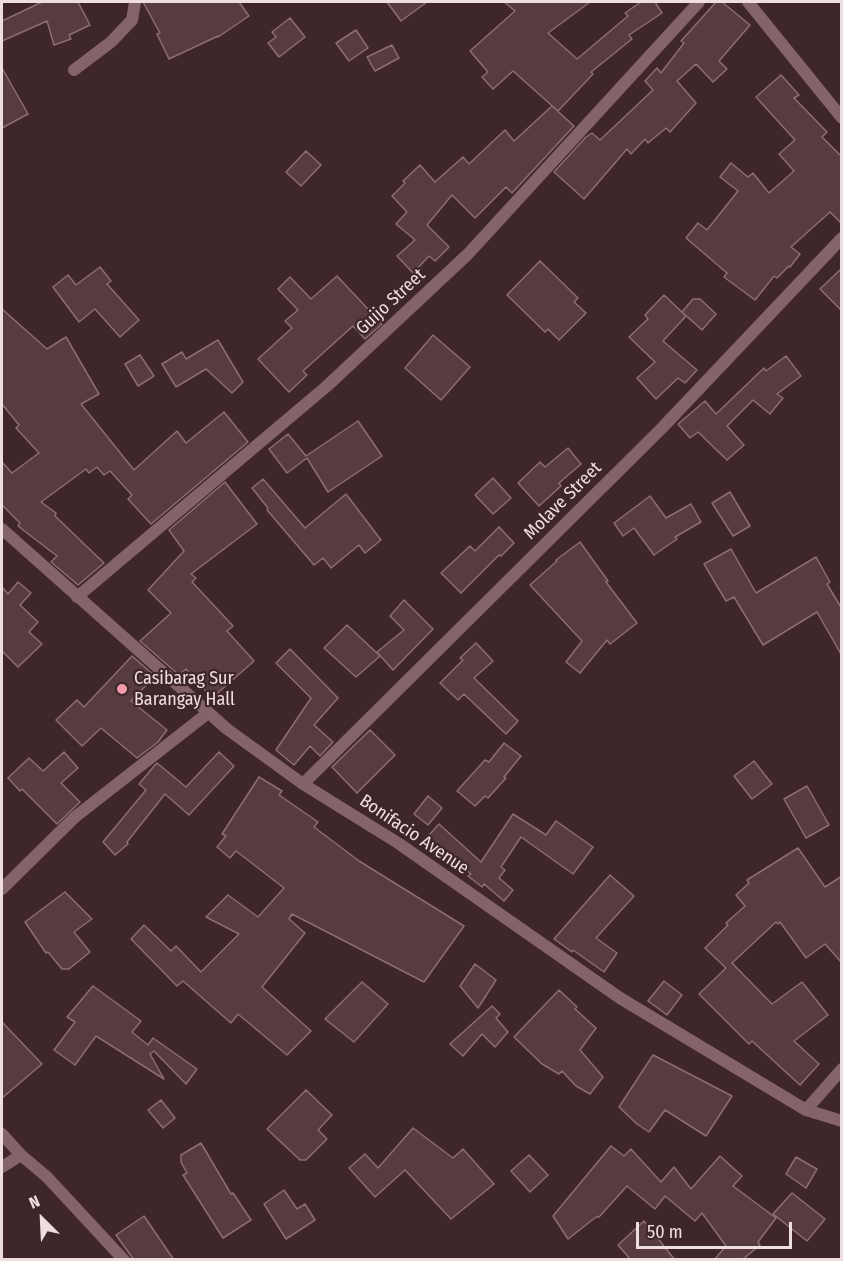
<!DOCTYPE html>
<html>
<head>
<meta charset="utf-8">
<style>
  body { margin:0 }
  #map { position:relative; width:843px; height:1261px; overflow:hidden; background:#3f262a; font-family:"Fira Sans Condensed",sans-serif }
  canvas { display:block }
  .frame { position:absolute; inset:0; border:3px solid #efdee0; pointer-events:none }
  .north { position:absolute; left:12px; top:1189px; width:60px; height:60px; -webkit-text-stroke:4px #3f262a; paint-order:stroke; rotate:336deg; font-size:16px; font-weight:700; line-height:24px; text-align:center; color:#efdee0 }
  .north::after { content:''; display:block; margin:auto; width:21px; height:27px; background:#efdee0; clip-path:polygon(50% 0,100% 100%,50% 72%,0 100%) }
  .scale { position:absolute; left:636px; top:1222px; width:156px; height:27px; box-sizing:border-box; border:3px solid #efdee0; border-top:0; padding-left:8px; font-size:18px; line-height:21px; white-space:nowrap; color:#efdee0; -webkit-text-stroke:4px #3f262a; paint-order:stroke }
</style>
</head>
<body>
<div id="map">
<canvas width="843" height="1261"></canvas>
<div class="frame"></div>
<div class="north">N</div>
<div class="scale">50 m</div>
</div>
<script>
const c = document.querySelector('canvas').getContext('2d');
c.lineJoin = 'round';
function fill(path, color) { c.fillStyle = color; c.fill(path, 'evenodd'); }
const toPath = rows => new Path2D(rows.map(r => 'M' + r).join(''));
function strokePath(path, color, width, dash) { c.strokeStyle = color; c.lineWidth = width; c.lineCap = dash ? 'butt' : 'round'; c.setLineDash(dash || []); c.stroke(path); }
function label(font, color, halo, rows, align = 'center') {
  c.font = font + ' "Fira Sans Condensed",sans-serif'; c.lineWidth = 4.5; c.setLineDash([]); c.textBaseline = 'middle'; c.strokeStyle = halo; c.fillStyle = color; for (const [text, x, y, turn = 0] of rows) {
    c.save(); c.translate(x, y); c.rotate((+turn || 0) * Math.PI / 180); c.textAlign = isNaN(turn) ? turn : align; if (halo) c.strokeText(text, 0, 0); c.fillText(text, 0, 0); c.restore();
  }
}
const building = toPath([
  [42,2,78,2,90,25,69,35,71,39,54,45,47,21,2,41,2,21,42,2],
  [143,2,239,2,249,16,218,37,218,36,169,59,157,34,160,33,143,2],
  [387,2,427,2,401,21,387,2],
  [504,2,590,2,548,33,577,59,628,16,625,13,641,2,655,2,662,13,629,35,632,39,591,72,593,74,558,111,513,71,493,89,482,77,488,72,470,51,515,11,504,2],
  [716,2,722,2,750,25,719,61,727,69,713,82,696,64,677,81,696,103,670,132,666,128,648,143,645,139,631,154,627,149,584,199,554,172,586,137,592,133,600,140,653,90,645,81,657,68,661,73,684,43,681,41,716,2],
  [290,18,305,37,279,57,268,43,276,37,272,32,290,18],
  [356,30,368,48,349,61,336,43,356,30],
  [392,45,399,58,375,71,367,57,392,45],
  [2,68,28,114,2,128,2,68],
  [781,75,799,95,794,98,827,132,822,137,842,157,842,224,830,212,791,247,800,254,790,267,789,266,777,278,774,276,755,300,724,277,727,273,686,238,698,223,707,230,738,191,720,177,731,163,748,177,753,173,769,193,794,171,779,154,795,140,756,97,781,75],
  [552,106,574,126,512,193,506,187,475,218,452,195,427,225,449,247,435,261,429,256,413,273,397,256,415,240,396,224,407,212,392,196,405,183,403,181,420,165,435,182,463,157,469,164,505,130,514,141,552,106],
  [306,151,321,165,301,186,286,172,306,151],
  [540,261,578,298,574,302,586,313,559,340,548,329,545,332,507,295,540,261],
  [100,267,111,281,107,284,139,320,120,337,95,309,79,322,53,287,68,275,76,285,100,267],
  [842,268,842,311,820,289,842,268],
  [337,276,382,324,365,339,353,326,303,371,307,375,289,392,258,359,292,328,285,321,298,310,278,289,290,277,311,299,337,276],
  [664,295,686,316,663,341,697,370,685,383,678,378,656,399,637,378,655,362,629,337,648,319,645,315,664,295],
  [693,299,700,299,716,314,702,330,682,312,693,299],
  [2,309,47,349,66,337,99,394,81,404,134,470,177,431,186,443,224,412,248,442,151,524,128,499,132,495,110,471,104,475,97,467,89,473,86,469,41,502,56,513,55,516,104,563,78,585,51,562,57,556,18,526,20,523,2,505,2,462,12,473,39,453,16,428,19,425,2,404,2,309],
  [433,335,470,367,441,400,405,368,433,335],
  [218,340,243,382,232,393,206,369,176,387,162,364,182,352,186,359,218,340],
  [140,355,154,376,138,386,125,364,140,355],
  [786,356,801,376,777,394,783,398,770,414,753,400,727,426,744,445,727,460,698,432,690,438,678,424,705,401,716,414,764,368,766,371,786,356],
  [358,421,382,456,328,492,307,458,287,473,269,449,288,434,306,456,358,421],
  [568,448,581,464,559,483,561,486,539,506,518,483,540,462,545,467,568,448],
  [493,478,511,498,493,514,475,495,493,478],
  [263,479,305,528,346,494,381,540,365,553,359,545,331,568,323,558,314,565,267,510,268,508,252,488,263,479],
  [225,482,257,524,191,574,196,578,192,582,233,626,227,631,254,661,212,698,186,669,179,675,140,641,171,613,148,590,184,551,169,530,225,482],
  [730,492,750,526,733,536,712,503,730,492],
  [650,496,666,518,691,504,701,522,675,537,677,539,654,555,634,528,623,536,614,523,650,496],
  [499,527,514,543,501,556,499,555,461,593,441,573,470,546,475,551,499,527],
  [580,542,608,581,606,582,637,623,610,644,607,640,580,673,566,662,582,641,530,585,557,561,556,560,580,542],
  [731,549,756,593,816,557,830,582,827,584,842,609,842,656,817,612,763,645,734,597,726,601,704,564,731,549],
  [18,582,31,593,20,605,38,622,29,632,42,644,18,667,2,651,2,587,8,594,18,582],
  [404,600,433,629,393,670,377,652,404,630,390,616,404,600],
  [347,625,380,656,356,677,324,648,347,625],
  [476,643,493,661,474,678,518,721,506,734,464,694,458,700,440,683,463,660,460,658,476,643],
  [290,649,338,698,314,725,333,742,320,756,310,746,294,765,276,750,311,698,276,663,290,649],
  [132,656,155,676,131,701,167,730,158,742,137,758,101,728,82,746,56,720,77,700,84,707,132,656],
  [370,730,395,755,357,793,332,767,370,730],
  [504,743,521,756,504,777,506,778,488,798,485,796,475,806,457,791,485,760,489,762,504,743],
  [64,752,78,768,61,783,80,802,57,824,22,789,20,791,8,778,29,758,43,771,64,752],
  [219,752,234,766,189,815,165,794,127,842,128,844,115,855,103,842,146,790,139,784,155,765,157,763,186,787,219,752],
  [754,761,772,784,752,799,734,776,754,761],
  [259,777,282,791,279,795,318,822,314,827,359,861,464,926,424,982,292,914,289,919,305,933,262,987,311,1031,287,1055,238,1014,231,1023,183,981,177,986,131,939,144,925,171,951,176,946,201,972,239,934,206,917,228,895,258,917,284,888,236,851,230,858,217,847,226,836,222,834,259,777],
  [807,786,829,825,806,838,784,799,807,786],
  [428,796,442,808,428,825,414,814,428,796],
  [513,814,546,835,556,821,593,847,573,874,521,837,501,867,505,870,499,878,513,890,504,901,484,884,482,887,468,876,471,874,447,854,443,858,423,842,439,824,481,862,513,814],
  [798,848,825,887,842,876,842,963,825,944,806,958,780,922,778,924,776,922,732,963,772,1004,802,982,828,1015,794,1041,819,1064,800,1085,752,1041,749,1044,699,994,726,968,705,948,728,925,726,923,745,906,736,895,749,883,747,880,798,848],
  [610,875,634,896,596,938,617,953,604,972,573,950,572,952,554,939,610,875],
  [65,892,92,919,74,932,90,952,69,969,62,969,48,952,46,953,25,922,65,892],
  [475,964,496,980,478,1008,460,986,475,964],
  [664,981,682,995,667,1015,648,1001,664,981],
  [362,982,388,1004,354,1042,325,1019,362,982],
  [93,986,141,1021,132,1032,148,1045,153,1038,197,1069,186,1084,154,1051,150,1054,164,1079,96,1036,75,1065,54,1050,75,1022,67,1017,93,986],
  [559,990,577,1007,575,1009,596,1028,580,1050,603,1077,590,1094,576,1086,562,1071,559,1074,542,1064,514,1037,559,990],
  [492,1006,500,1014,496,1018,508,1032,495,1047,482,1034,463,1056,450,1044,492,1006],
  [2,1022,42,1064,2,1098,2,1022],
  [653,1055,732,1096,706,1136,665,1110,649,1132,637,1124,619,1107,653,1055],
  [306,1090,332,1115,318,1130,327,1139,306,1160,300,1160,267,1129,306,1090],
  [161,1100,175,1118,163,1128,148,1110,161,1100],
  [413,1128,453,1158,463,1149,494,1184,451,1219,405,1170,375,1197,349,1168,365,1154,378,1168,413,1128],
  [201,1143,231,1194,233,1193,251,1220,223,1238,183,1175,187,1173,181,1162,181,1155,201,1143],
  [611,1146,624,1156,631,1149,661,1182,674,1167,691,1189,720,1156,742,1176,733,1186,776,1218,758,1242,760,1245,742,1260,714,1260,726,1246,702,1213,695,1221,665,1196,655,1209,627,1186,599,1217,596,1217,568,1239,553,1216,611,1146],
  [529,1155,548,1175,530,1192,511,1171,529,1155],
  [796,1157,817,1169,806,1188,786,1174,796,1157],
  [284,1190,297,1209,305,1204,315,1220,286,1239,264,1204,284,1190],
  [792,1193,825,1219,807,1241,773,1214,792,1193],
  [144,1216,174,1260,134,1260,116,1235,144,1216],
  [644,1221,675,1260,631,1260,618,1245,644,1221]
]);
fill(building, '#563b3f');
strokePath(building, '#8c6d72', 1.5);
strokePath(toPath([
  [748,2,842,118],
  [74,70,111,42,132,20,135,2],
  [77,597,327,386,468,254,699,2],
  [303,784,662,428,842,238],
  [2,889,75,817,208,713],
  [806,1110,842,1069],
  [2,1134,21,1155,47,1177,124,1260],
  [2,1167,21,1155]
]), '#846469', 12);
strokePath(toPath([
  [2,529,227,729,303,784,398,843,620,998,806,1110,842,1121]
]), '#846469', 12);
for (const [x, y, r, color] of [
  [122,689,6,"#f39aa9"]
]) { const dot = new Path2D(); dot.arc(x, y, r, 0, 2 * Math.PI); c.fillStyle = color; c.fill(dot); strokePath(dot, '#3f262a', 2); }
label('18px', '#efdee0', '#3f262a', [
  ["Guijo Street",391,302,-43],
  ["Molave Street",563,501,-45],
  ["Bonifacio Avenue",414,835,34]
]);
label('18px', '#efdee0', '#3f262a', [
  ["Casibarag Sur",134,679],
  ["Barangay Hall",134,700]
], 'left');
</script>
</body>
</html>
